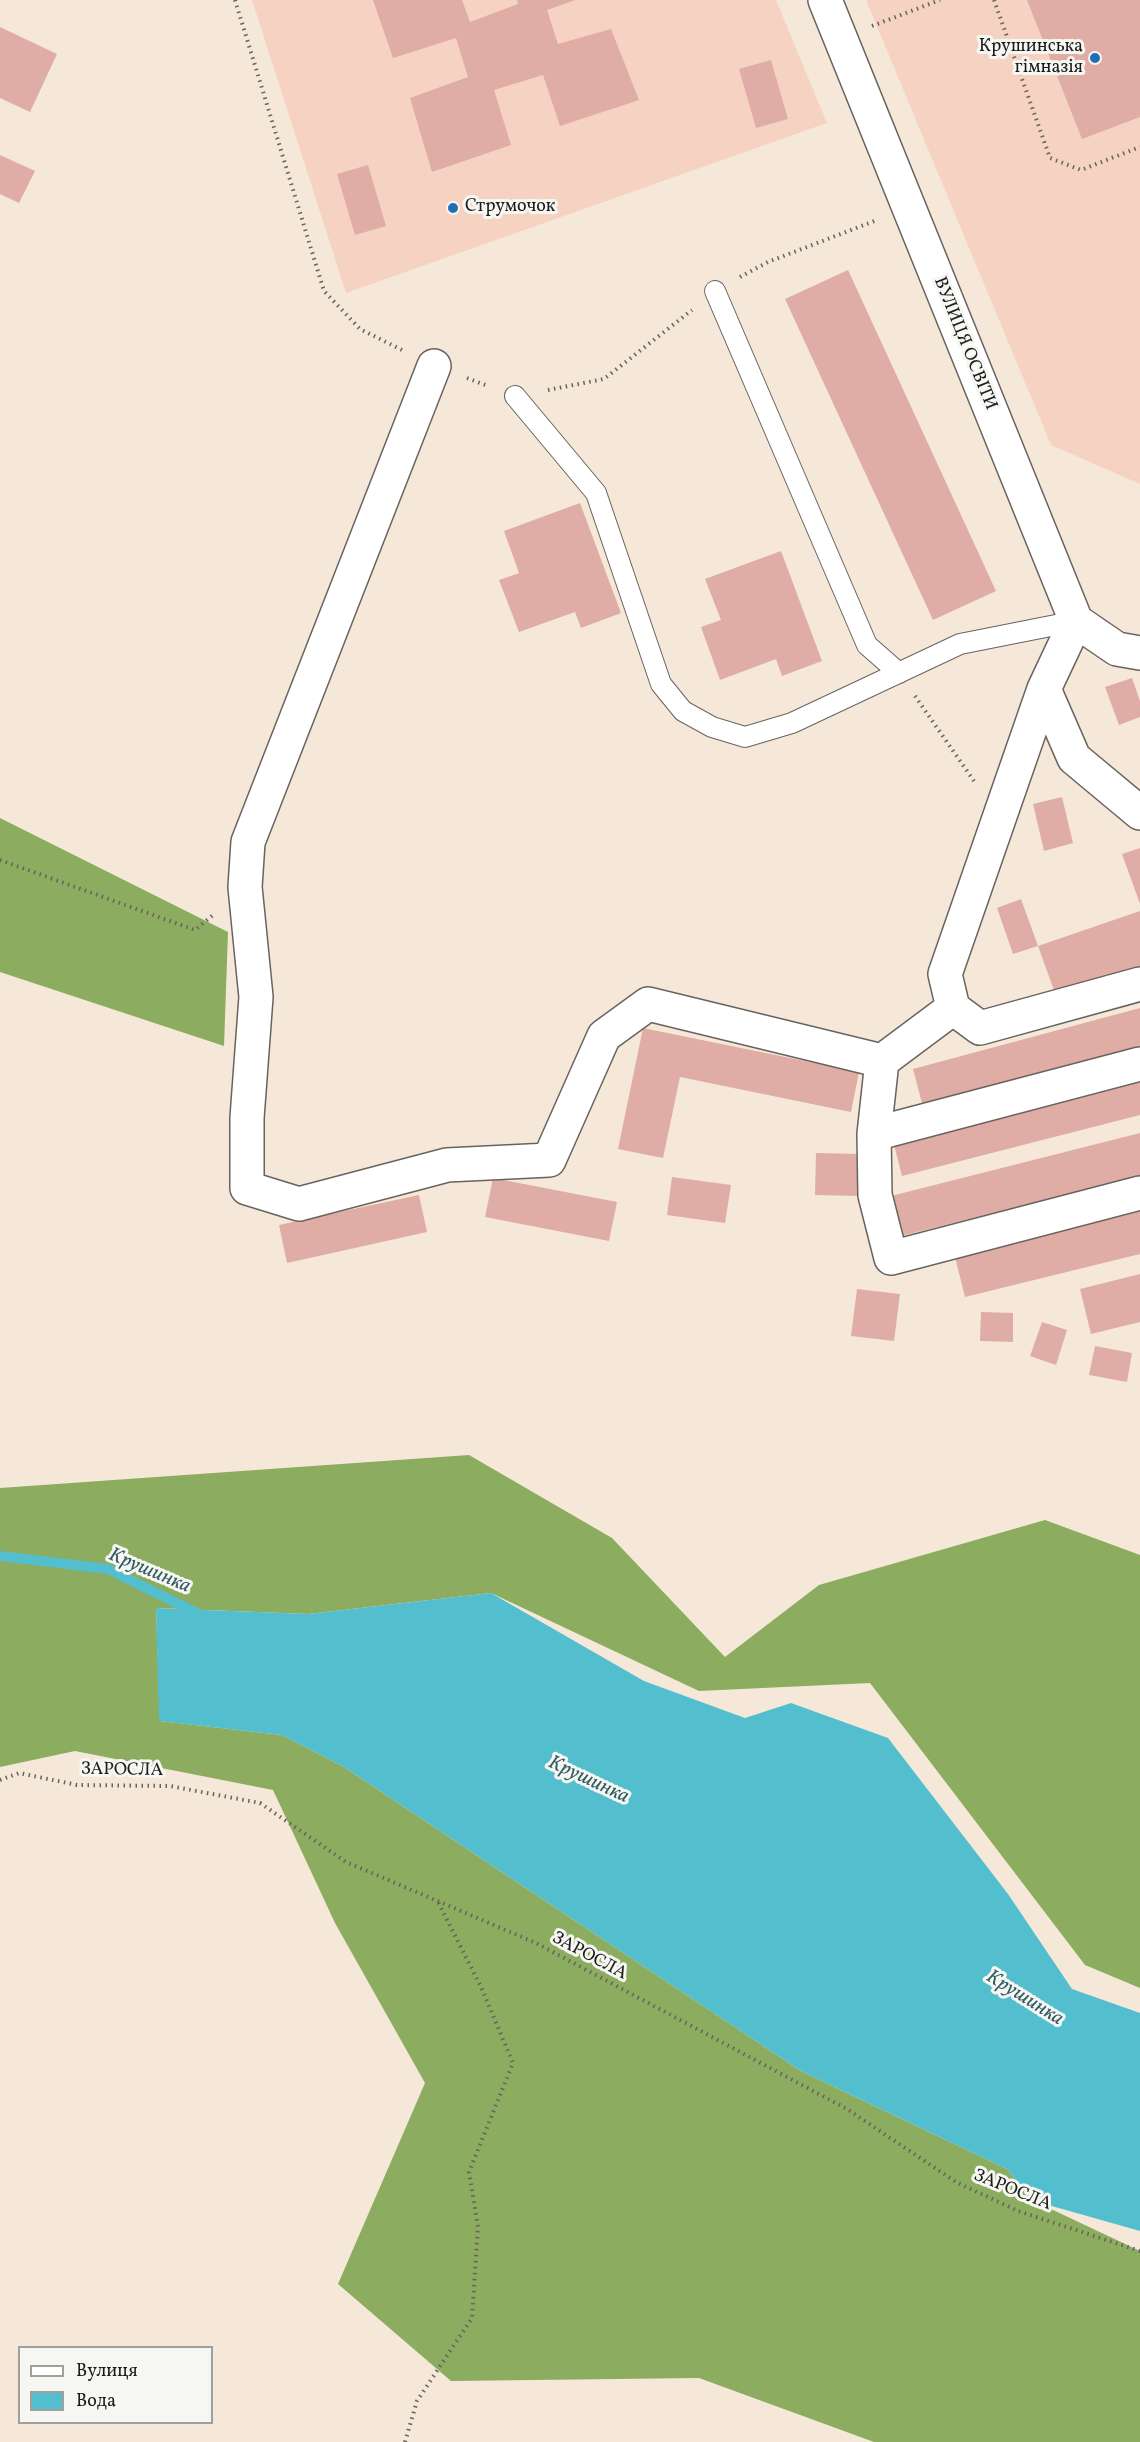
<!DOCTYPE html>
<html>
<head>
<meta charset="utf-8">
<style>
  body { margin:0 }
  #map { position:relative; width:1140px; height:2442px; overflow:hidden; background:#f5e8d8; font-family:Vollkorn,serif }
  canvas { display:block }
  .legend { position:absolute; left:18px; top:2346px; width:195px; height:78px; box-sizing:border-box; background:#f6f6f2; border:2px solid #9f9f9c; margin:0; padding:8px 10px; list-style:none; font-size:18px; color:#1c1c1c }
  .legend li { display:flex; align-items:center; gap:12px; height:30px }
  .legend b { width:30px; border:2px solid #9f9f9c }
</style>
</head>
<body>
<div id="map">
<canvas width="1140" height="2442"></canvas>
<ul class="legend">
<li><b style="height:8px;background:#fff"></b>Вулиця</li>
<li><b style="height:16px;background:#53bfce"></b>Вода</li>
</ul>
</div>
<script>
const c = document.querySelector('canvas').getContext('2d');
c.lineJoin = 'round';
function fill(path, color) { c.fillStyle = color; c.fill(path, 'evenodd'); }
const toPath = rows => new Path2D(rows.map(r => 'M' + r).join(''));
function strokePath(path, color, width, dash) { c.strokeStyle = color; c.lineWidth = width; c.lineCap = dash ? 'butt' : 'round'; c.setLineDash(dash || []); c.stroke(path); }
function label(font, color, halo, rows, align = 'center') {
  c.font = font + ' Vollkorn,serif'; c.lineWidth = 6; c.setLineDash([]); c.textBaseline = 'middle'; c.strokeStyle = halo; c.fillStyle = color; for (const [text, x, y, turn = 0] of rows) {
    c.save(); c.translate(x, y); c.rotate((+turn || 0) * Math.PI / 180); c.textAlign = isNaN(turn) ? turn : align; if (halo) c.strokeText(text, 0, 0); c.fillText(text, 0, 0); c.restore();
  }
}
fill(toPath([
  [252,0,776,0,827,123,346,293],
  [866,0,1140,0,1140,484,1051,445]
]), '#f6d2c3');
fill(toPath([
  [0,818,228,932,224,1046,0,972],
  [469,1455,612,1538,725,1657,819,1585,1045,1520,1140,1555,1140,1988,1085,1965,870,1683,699,1691,491,1593,308,1614,156,1608,160,1721,282,1735,344,1767,801,2071,1007,2169,1034,2201,1140,2251,1140,2442,874,2442,699,2378,451,2381,338,2284,425,2083,335,1923,273,1790,75,1751,0,1767,0,1488]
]), '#8cac60');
fill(toPath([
  [491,1593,644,1681,745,1718,791,1703,888,1738,1008,1894,1072,1989,1140,2013,1140,2231,1034,2201,1007,2169,801,2071,344,1767,282,1735,159,1721,156,1608,308,1614]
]), '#53bfce');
strokePath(toPath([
  [0,1556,108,1569,201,1615]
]), '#53bfce', 10);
fill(toPath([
  [373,0,462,0,470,22,518,4,517,0,575,0,547,10,558,44,611,29,639,100,560,126,543,75,494,90,511,145,432,172,410,98,468,77,456,38,393,58],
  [1027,0,1140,0,1140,117,1082,139],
  [0,27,57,54,30,112,0,98],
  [771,60,788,119,756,128,739,69],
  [0,155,35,171,19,203,0,194],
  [368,165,386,226,355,235,337,174],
  [848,270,996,591,933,620,785,299],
  [580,503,621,613,581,628,575,612,519,632,499,580,519,573,504,531],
  [781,551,822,661,782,676,776,659,720,680,701,627,721,620,705,579],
  [1132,678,1140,701,1140,717,1119,725,1105,687],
  [1062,797,1073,843,1044,851,1033,804],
  [1140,848,1140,904,1122,854],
  [1021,899,1038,946,1013,954,997,908],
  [1140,911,1140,967,1056,996,1038,946],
  [1140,1008,1140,1053,924,1111,913,1069],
  [643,1028,859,1072,851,1112,680,1077,663,1158,618,1149],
  [1140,1078,1140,1115,902,1176,893,1141],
  [1140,1133,1140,1176,901,1236,891,1196],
  [816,1153,862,1154,861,1196,815,1195],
  [672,1177,731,1185,725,1223,667,1215],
  [493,1178,617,1202,609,1241,485,1217],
  [419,1195,427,1232,287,1263,279,1225],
  [1140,1211,1140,1254,965,1297,955,1257],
  [1140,1274,1140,1322,1091,1334,1080,1289],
  [857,1289,900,1294,894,1341,851,1336],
  [981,1312,1013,1313,1013,1342,980,1341],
  [1042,1322,1067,1330,1056,1365,1030,1356],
  [1095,1346,1132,1353,1127,1382,1089,1375]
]), '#dfada6');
const service = toPath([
  [715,291,867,645,899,673],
  [515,396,596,493,661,684,683,711,712,727,745,737,792,723,960,644,1076,621]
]);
const minor = toPath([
  [825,0,1076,621,1117,649,1140,653],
  [434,366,248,842,245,887,256,997,247,1118,247,1188,299,1204,447,1165,549,1160,604,1036,648,1004,882,1061,953,1008],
  [1076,621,1044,689,945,974,953,1008,980,1028,1140,984],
  [1044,689,1074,758,1140,813],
  [1140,1064,874,1134,875,1195,891,1258,1140,1193],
  [874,1134,882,1061]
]);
strokePath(service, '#68635e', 22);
strokePath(minor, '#68635e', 36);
strokePath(toPath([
  [235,0,324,291,360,329,402,350],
  [994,0,1050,158,1081,170,1140,147],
  [872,26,940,0],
  [740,277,768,262,877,220],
  [467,378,488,386],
  [548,390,604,379,692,310],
  [915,696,974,781],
  [0,860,195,930,213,915],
  [0,1780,19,1773,77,1785,170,1786,260,1803,346,1862,536,1943,847,2109,956,2182,1018,2211,1140,2251],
  [405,2442,417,2401,472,2318,478,2227,469,2172,513,2063,481,1987,438,1902]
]), '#68635e', 4, [1.5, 4.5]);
strokePath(service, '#fff', 20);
strokePath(minor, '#fff', 33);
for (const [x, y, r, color] of [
  [1095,58,6,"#1f6fb2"],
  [453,208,6,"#1f6fb2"]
]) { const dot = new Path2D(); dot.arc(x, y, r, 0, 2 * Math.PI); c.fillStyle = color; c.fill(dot); strokePath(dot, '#f6f6f2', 2); }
label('18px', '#1c1c1c', '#f6f6f2', [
  ["Крушинська",1083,48],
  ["гімназія",1083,69],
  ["Струмочок",465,208,"left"]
], 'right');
label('18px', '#1c1c1c', '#f6f6f2', [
  ["ВУЛИЦЯ ОСВІТИ",964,344,68],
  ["ЗАРОСЛА",122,1771,1],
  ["ЗАРОСЛА",589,1957,28],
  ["ЗАРОСЛА",1012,2191,22]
]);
label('italic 20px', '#325d63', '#f6f6f2', [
  ["Крушинка",149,1572,23],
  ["Крушинка",588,1781,25],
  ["Крушинка",1024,1999,32]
]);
</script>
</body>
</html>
